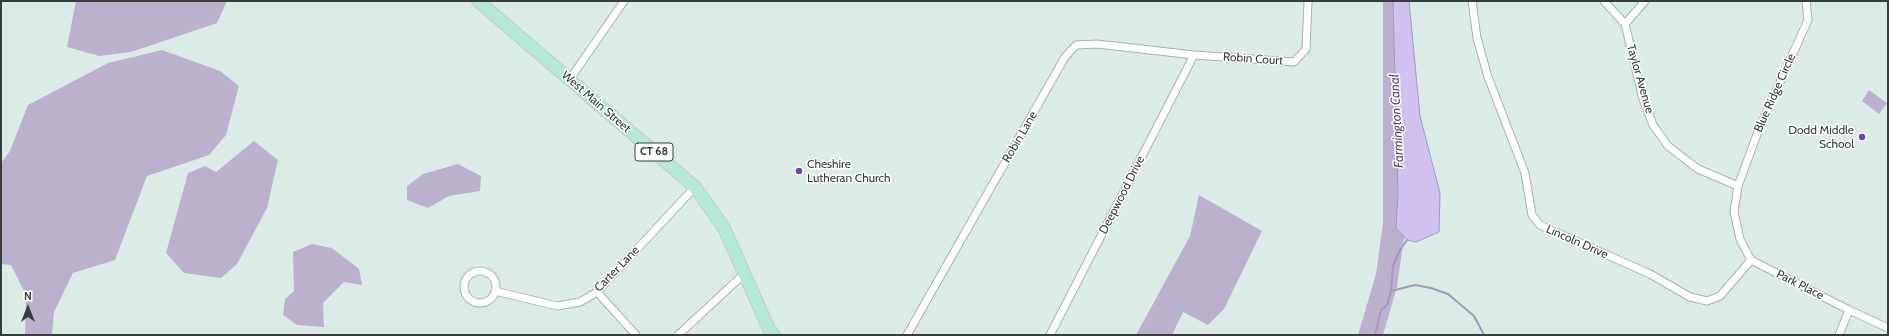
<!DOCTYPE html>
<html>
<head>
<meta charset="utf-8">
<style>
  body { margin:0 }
  #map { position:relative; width:1889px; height:336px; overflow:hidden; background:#dbece6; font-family:Cabin,sans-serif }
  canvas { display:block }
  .frame { position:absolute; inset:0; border:2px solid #363d3b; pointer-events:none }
  .north { position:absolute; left:8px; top:288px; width:40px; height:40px; -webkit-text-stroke:3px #fff; paint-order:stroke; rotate:0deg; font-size:11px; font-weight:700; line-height:16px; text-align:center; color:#363d3b }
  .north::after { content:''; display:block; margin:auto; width:14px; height:18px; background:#363d3b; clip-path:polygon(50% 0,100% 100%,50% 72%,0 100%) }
</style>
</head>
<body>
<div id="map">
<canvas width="1889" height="336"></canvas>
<div class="frame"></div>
<div class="north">N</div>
</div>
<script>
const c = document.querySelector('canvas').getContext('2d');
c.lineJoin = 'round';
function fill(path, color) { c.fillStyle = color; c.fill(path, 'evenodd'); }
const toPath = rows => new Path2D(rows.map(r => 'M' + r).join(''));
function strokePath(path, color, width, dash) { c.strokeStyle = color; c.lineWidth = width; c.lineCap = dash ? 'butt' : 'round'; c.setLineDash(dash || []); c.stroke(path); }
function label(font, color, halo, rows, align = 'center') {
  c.font = font + ' Cabin,sans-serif'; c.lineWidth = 3; c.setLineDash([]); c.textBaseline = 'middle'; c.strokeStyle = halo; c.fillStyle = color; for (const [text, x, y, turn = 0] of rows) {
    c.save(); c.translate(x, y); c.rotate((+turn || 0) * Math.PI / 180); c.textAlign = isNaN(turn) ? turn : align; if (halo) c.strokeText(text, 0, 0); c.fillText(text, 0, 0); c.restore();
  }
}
fill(toPath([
  [76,1,227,1,217,23,131,52,99,56,67,47],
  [1383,1,1405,1,1406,223,1397,287,1383,335,1358,335,1376,274,1383,224],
  [162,50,220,71,239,86,226,135,209,155,147,176,115,260,73,273,54,312,52,335,25,335,26,295,11,265,1,264,1,163,10,151,28,105,108,63],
  [1869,90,1887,103,1879,114,1862,101],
  [254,141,278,160,267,208,237,264,221,278,184,273,166,253,188,173,205,166,216,172],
  [458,164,481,176,480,191,449,196,428,208,407,200,407,186,423,174],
  [1199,195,1262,231,1224,309,1208,325,1183,312,1172,335,1136,335,1190,236],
  [312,244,332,248,359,269,362,285,344,282,323,303,324,327,297,325,283,315,285,299,294,291,293,252]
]), '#bbb1cf');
const water = toPath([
  [1393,1,1409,1,1420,116,1440,193,1439,232,1416,242,1407,240,1396,228,1398,193,1393,1]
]);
fill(water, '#d1c1f0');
strokePath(water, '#a299ba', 1);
strokePath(toPath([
  [1391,291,1415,285,1431,288,1448,294,1474,316,1484,335],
  [1375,335,1381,310,1387,305,1391,291,1393,266,1400,250,1407,240]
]), '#a299ba', 2);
const minor = toPath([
  [1472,1,1477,38,1488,77,1525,173,1532,215,1540,225,1650,274,1690,297,1707,301,1720,296,1751,260],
  [1604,1,1625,24,1643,99,1653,125,1668,146,1698,169,1738,186],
  [1625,24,1645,1],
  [570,79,624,1],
  [1751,260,1740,239,1734,212,1738,186,1759,129,1808,20,1806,1],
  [1751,260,1849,310,1888,328],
  '464 287a16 16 0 1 1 32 0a16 16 0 1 1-32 0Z',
  [495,291,557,306,580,302,597,292,695,187],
  [597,292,636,335],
  [678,335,744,274],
  [907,335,1065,57,1076,45,1097,44,1194,55,1294,62,1306,49,1308,1],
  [1050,335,1194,55],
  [1839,335,1849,310]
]);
const primary = toPath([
  [478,1,695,187,724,228,769,329,774,335]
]);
strokePath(minor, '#a3b4ae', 9);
strokePath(primary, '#c7c9c8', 14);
strokePath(minor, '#fff', 7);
strokePath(primary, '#b2e9d9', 12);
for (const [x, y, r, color] of [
  [1862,137,4,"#7641b8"],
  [799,171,4,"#7641b8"]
]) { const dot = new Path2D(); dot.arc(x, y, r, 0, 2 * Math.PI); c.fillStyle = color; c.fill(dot); strokePath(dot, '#fff', 1.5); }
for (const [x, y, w] of [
  [654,152,38]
]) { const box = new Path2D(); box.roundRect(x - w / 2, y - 9, w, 18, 3); c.fillStyle = '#fff'; c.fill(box); strokePath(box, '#363d3b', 1); }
label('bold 11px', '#363d3b', null, [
  ["CT 68",654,152]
]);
label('12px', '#363d3b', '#fff', [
  ["Robin Court",1253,59,4],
  ["Taylor Avenue",1640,79,74],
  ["Blue Ridge Circle",1775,93,-66],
  ["West Main Street",596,102,41],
  ["Robin Lane",1020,137,-60],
  ["Deepwood Drive",1122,195,-63],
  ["Lincoln Drive",1577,242,24],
  ["Carter Lane",617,269,-46],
  ["Park Place",1800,285,27]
]);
label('12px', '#363d3b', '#fff', [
  ["Dodd Middle",1854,130],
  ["School",1854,144],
  ["Cheshire",807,164,"left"],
  ["Lutheran Church",807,178,"left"]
], 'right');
label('italic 13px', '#57407a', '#fff', [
  ["Farmington Canal",1397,121,-93]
]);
</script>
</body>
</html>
